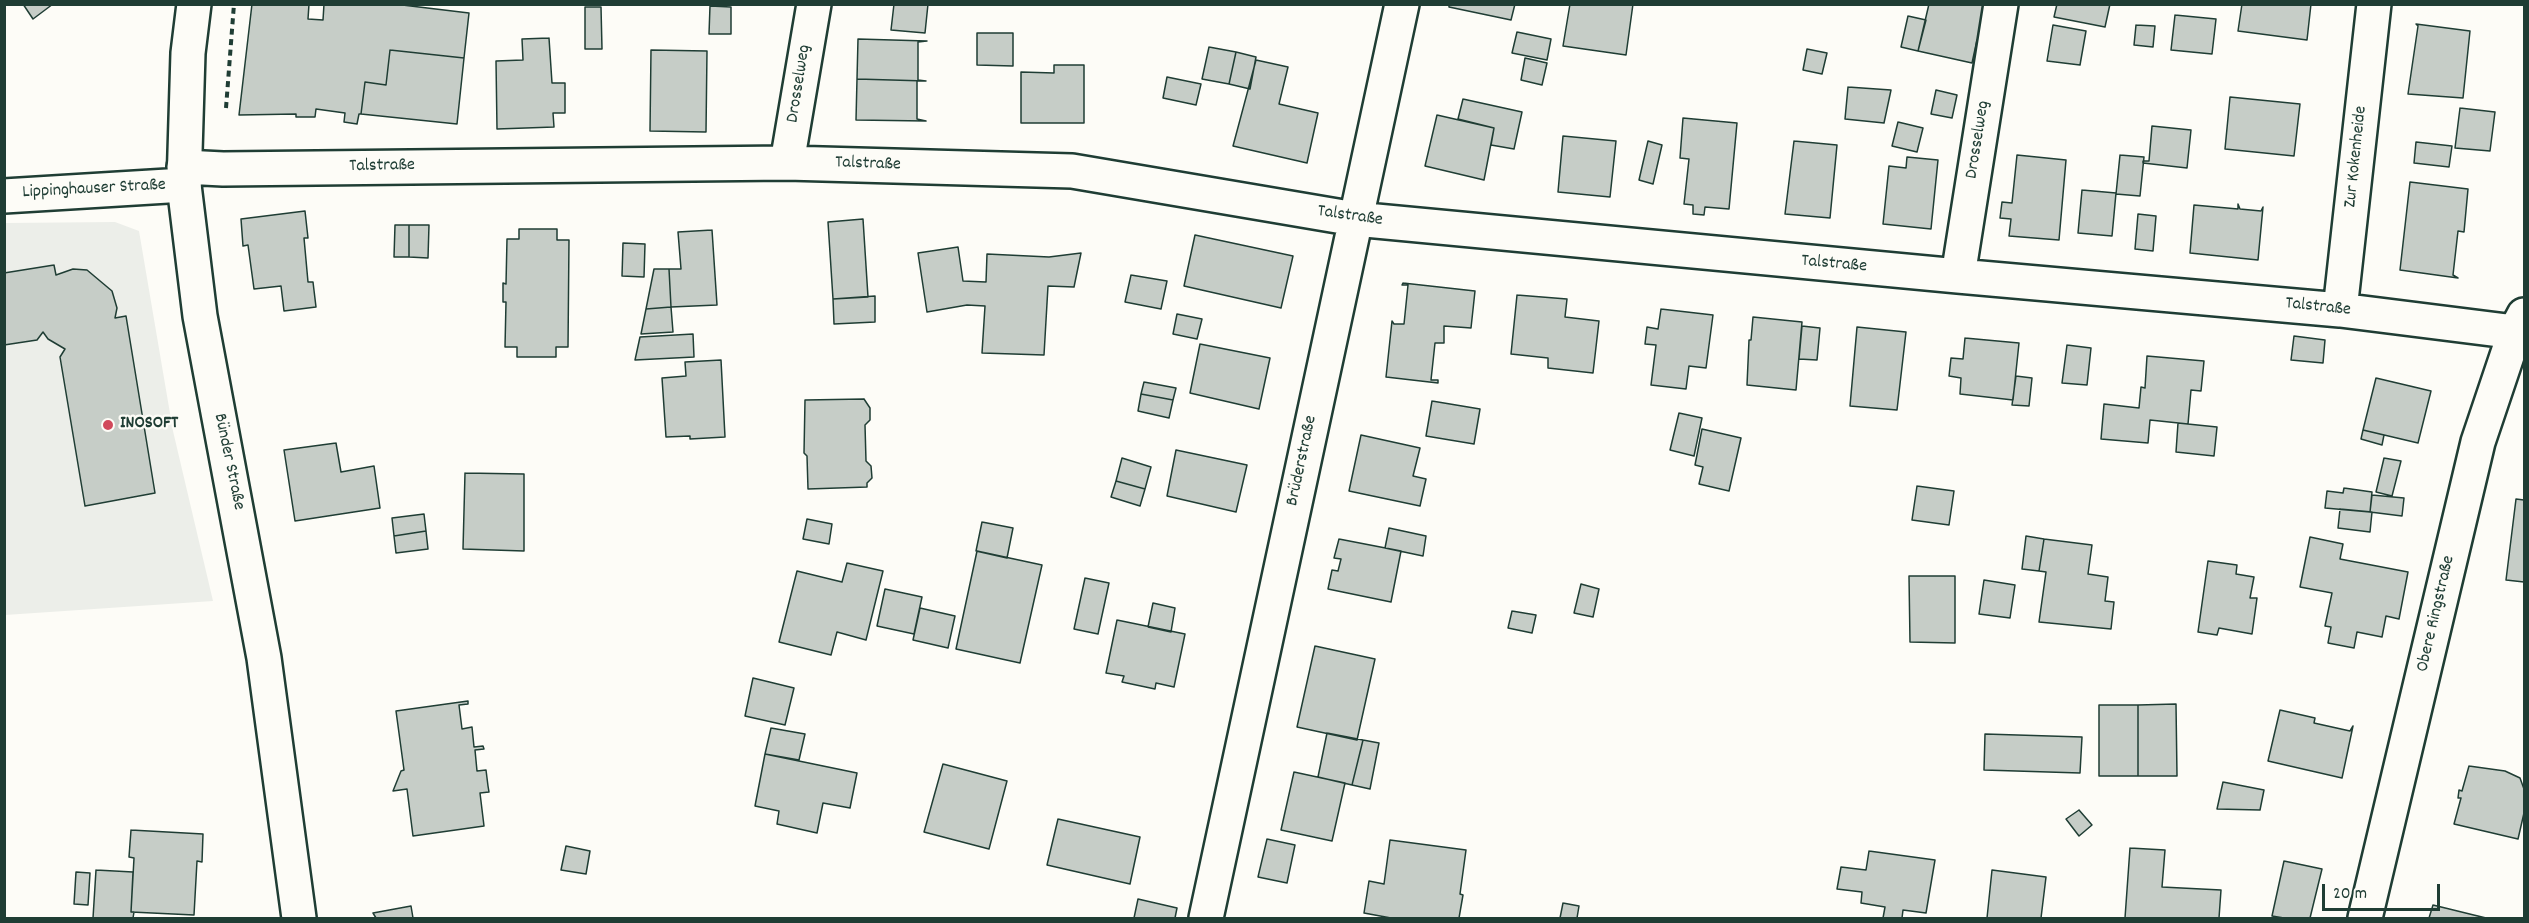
<!DOCTYPE html>
<html>
<head>
<meta charset="utf-8">
<style>
  body { margin:0 }
  #map { position:relative; width:2529px; height:923px; overflow:hidden; background:#fdfcf7; font-family:Dekko,sans-serif }
  canvas { display:block }
  .frame { position:absolute; inset:0; border:6px solid #1f3d34; pointer-events:none }
  .scale { position:absolute; left:2322px; top:884px; width:118px; height:27px; box-sizing:border-box; border:3px solid #1f3d34; border-top:0; padding-left:8px; font-size:18px; line-height:21px; white-space:nowrap; color:#1f3d34; -webkit-text-stroke:4px #fdfcf7; paint-order:stroke }
</style>
</head>
<body>
<div id="map">
<canvas width="2529" height="923"></canvas>
<div class="frame"></div>
<div class="scale">20 m</div>
</div>
<script>
const c = document.querySelector('canvas').getContext('2d');
c.lineJoin = 'round';
function fill(path, color) { c.fillStyle = color; c.fill(path, 'evenodd'); }
const toPath = rows => new Path2D(rows.map(r => 'M' + r).join(''));
function strokePath(path, color, width, dash) { c.strokeStyle = color; c.lineWidth = width; c.lineCap = dash ? 'butt' : 'round'; c.setLineDash(dash || []); c.stroke(path); }
function label(font, color, halo, rows, align = 'center') {
  c.font = font + ' Dekko,sans-serif'; c.lineWidth = 4.5; c.setLineDash([]); c.textBaseline = 'middle'; c.strokeStyle = halo; c.fillStyle = color; for (const [text, x, y, turn = 0] of rows) {
    c.save(); c.translate(x, y); c.rotate((+turn || 0) * Math.PI / 180); c.textAlign = isNaN(turn) ? turn : align; if (halo) c.strokeText(text, 0, 0); c.fillText(text, 0, 0); c.restore();
  }
}
fill(toPath([
  [115,222,139,231,173,431,213,601,5,615,5,223]
]), '#eceee9');
const building = toPath([
  [23,4,53,4,33,19,23,4],
  [252,4,309,4,308,19,323,20,324,4,394,4,469,13,464,58,390,50,386,85,365,82,361,114,359,114,357,124,344,122,345,113,316,109,315,117,296,117,296,114,239,115,252,4],
  [894,4,928,4,925,33,891,30,894,4],
  [1449,4,1515,4,1511,20,1449,7,1449,4],
  [1570,4,1633,4,1626,55,1563,46,1570,4],
  [1929,4,1985,4,1980,41,1977,40,1972,63,1918,51,1929,4],
  [2057,4,2110,4,2105,27,2054,17,2057,4],
  [2242,4,2311,4,2307,40,2238,31,2242,4],
  [710,6,731,7,731,34,709,34,710,6],
  [585,7,601,7,602,49,585,49,585,7],
  [2175,15,2216,19,2212,54,2171,50,2175,15],
  [1908,16,1926,20,1918,51,1901,47,1908,16],
  [2416,24,2470,31,2463,98,2408,94,2418,26,2416,24],
  [2053,25,2086,31,2080,65,2047,61,2053,25],
  [2136,25,2155,26,2153,47,2134,45,2136,25],
  [1517,32,1551,39,1547,60,1512,53,1517,32],
  [977,33,1013,33,1013,66,977,65,977,33],
  [549,38,552,83,565,83,565,113,553,113,554,127,497,129,496,61,523,60,522,39,549,38],
  [858,39,927,41,918,42,918,80,926,81,857,79,858,39],
  [1209,47,1236,52,1229,84,1202,79,1209,47],
  [1807,49,1827,53,1822,74,1803,70,1807,49],
  [390,50,464,58,457,124,361,114,365,82,386,85,390,50],
  [651,50,707,51,706,132,650,131,651,50],
  [1236,52,1256,57,1250,89,1229,84,1236,52],
  [1525,58,1547,63,1542,85,1521,80,1525,58],
  [1256,60,1288,67,1279,104,1318,113,1307,163,1233,146,1256,60],
  [1054,65,1084,65,1084,123,1021,123,1021,72,1054,73,1054,65],
  [1167,77,1201,84,1196,105,1163,98,1167,77],
  [857,79,926,81,917,81,917,119,926,121,856,120,857,79],
  [1848,87,1891,90,1884,123,1845,119,1848,87],
  [1936,90,1957,95,1952,118,1931,114,1936,90],
  [2230,97,2300,104,2294,156,2225,149,2230,97],
  [1463,99,1522,112,1514,149,1491,145,1494,128,1458,119,1463,99],
  [2460,108,2495,112,2490,151,2455,148,2460,108],
  [1437,115,1494,128,1484,180,1425,166,1437,115],
  [1683,118,1737,123,1729,209,1705,207,1704,215,1693,214,1693,205,1684,204,1689,159,1680,158,1683,118],
  [1898,122,1923,128,1917,152,1892,146,1898,122],
  [2152,126,2191,130,2187,168,2143,163,2143,161,2149,161,2152,126],
  [1563,136,1616,141,1610,197,1558,192,1563,136],
  [1648,141,1662,145,1653,184,1639,180,1648,141],
  [1794,141,1837,145,1830,218,1785,214,1794,141],
  [2416,142,2452,146,2449,167,2414,163,2416,142],
  [2017,155,2066,160,2059,240,2009,236,2011,219,2000,218,2002,202,2012,203,2017,155],
  [2120,155,2144,157,2140,196,2116,194,2120,155],
  [1907,157,1938,160,1931,229,1883,224,1889,166,1906,168,1907,157],
  [2410,182,2468,189,2464,232,2458,231,2453,275,2458,278,2400,270,2410,182],
  [2082,190,2116,193,2112,236,2078,233,2082,190],
  [2238,204,2240,209,2261,211,2263,207,2258,260,2190,253,2194,205,2238,209,2238,204],
  [305,211,308,238,304,238,308,282,313,282,316,307,284,311,281,286,254,289,248,245,243,246,241,219,305,211],
  [2138,214,2156,216,2153,251,2135,249,2138,214],
  [863,219,868,297,833,299,828,222,863,219],
  [395,225,409,225,409,257,394,257,395,225],
  [409,225,429,225,428,258,409,257,409,225],
  [519,229,557,229,557,240,569,240,568,347,556,347,556,357,517,357,517,347,505,347,506,302,503,302,503,283,506,284,507,239,519,239,519,229],
  [712,230,717,305,671,307,669,269,681,269,678,232,712,230],
  [1195,235,1293,256,1281,308,1184,286,1195,235],
  [623,243,645,244,644,277,622,276,623,243],
  [958,247,963,281,986,282,987,254,1049,257,1081,253,1074,287,1048,286,1044,355,982,353,985,306,967,305,927,312,918,253,958,247],
  [54,265,56,275,73,269,87,270,112,291,117,308,115,318,126,316,155,493,85,506,60,357,65,349,48,339,43,332,37,340,4,345,4,273,54,265],
  [654,269,669,269,671,307,646,309,654,269],
  [1131,275,1167,281,1161,309,1125,302,1131,275],
  [1403,283,1475,291,1471,328,1444,326,1444,343,1435,343,1431,380,1438,380,1438,383,1386,377,1392,321,1394,324,1404,324,1408,285,1402,285,1403,283],
  [1517,295,1567,299,1565,317,1599,321,1593,373,1548,368,1548,358,1511,354,1517,295],
  [875,296,875,322,834,324,833,299,875,296],
  [671,307,673,332,641,334,646,309,671,307],
  [1661,309,1713,315,1706,368,1689,366,1686,389,1651,385,1656,345,1645,344,1647,327,1658,329,1661,309],
  [1177,314,1202,319,1197,339,1173,334,1177,314],
  [1753,317,1802,322,1796,390,1747,385,1749,340,1751,340,1753,317],
  [1802,326,1820,328,1817,360,1799,359,1802,326],
  [1857,327,1906,332,1897,410,1850,406,1857,327],
  [693,334,694,357,635,360,640,337,693,334],
  [2294,336,2325,340,2323,363,2291,360,2294,336],
  [1965,338,2019,343,2013,400,1960,394,1961,378,1949,376,1951,358,1963,359,1965,338],
  [1200,344,1270,358,1259,409,1190,393,1200,344],
  [2067,345,2091,348,2087,385,2062,383,2067,345],
  [2147,356,2204,361,2201,391,2191,390,2188,424,2150,420,2148,443,2101,439,2104,404,2139,408,2141,387,2145,388,2147,356],
  [721,360,725,437,690,439,690,436,666,437,662,378,686,376,685,362,721,360],
  [2016,376,2032,378,2029,406,2012,405,2016,376],
  [2376,378,2431,391,2418,443,2363,430,2376,378],
  [1144,382,1176,388,1173,400,1141,394,1144,382],
  [1141,394,1173,400,1169,418,1138,411,1141,394],
  [864,399,870,408,870,420,865,425,866,461,871,466,872,478,867,483,867,487,808,489,807,456,804,453,805,400,864,399],
  [1432,401,1480,409,1474,444,1426,436,1432,401],
  [1679,413,1702,418,1694,456,1670,450,1679,413],
  [2178,423,2217,427,2214,456,2176,452,2178,423],
  [1702,429,1741,438,1729,491,1699,484,1703,467,1695,465,1702,429],
  [2363,430,2384,435,2382,445,2361,439,2363,430],
  [1361,435,1420,448,1413,476,1426,479,1420,506,1349,491,1361,435],
  [336,443,341,472,374,466,380,508,295,521,284,450,336,443],
  [1176,450,1247,465,1236,512,1167,496,1176,450],
  [1122,458,1151,467,1145,489,1116,481,1122,458],
  [2384,458,2401,461,2392,496,2376,492,2384,458],
  [465,473,524,474,524,551,463,549,465,473],
  [1116,481,1145,489,1140,506,1111,497,1116,481],
  [1917,486,1954,491,1949,525,1912,520,1917,486],
  [2344,488,2372,492,2370,512,2325,508,2327,491,2343,493,2344,488],
  [2372,495,2404,498,2402,516,2370,512,2372,495],
  [2516,499,2524,500,2524,582,2506,580,2516,499],
  [2340,509,2372,512,2370,532,2338,528,2340,509],
  [424,514,426,531,394,536,392,518,424,514],
  [807,519,832,524,829,544,803,539,807,519],
  [982,522,1013,528,1007,558,976,551,982,522],
  [1389,528,1426,536,1423,556,1385,548,1389,528],
  [426,531,428,549,396,553,394,536,426,531],
  [2026,536,2044,539,2039,571,2022,569,2026,536],
  [2310,537,2343,544,2340,559,2408,572,2399,619,2386,616,2382,637,2357,632,2354,648,2328,643,2331,627,2325,626,2332,593,2300,587,2310,537],
  [1339,539,1401,551,1391,602,1328,589,1332,570,1338,571,1341,559,1334,558,1339,539],
  [2044,539,2092,545,2088,574,2108,577,2105,601,2114,602,2111,629,2039,622,2046,572,2039,571,2044,539],
  [977,551,1042,565,1020,663,956,649,977,551],
  [2208,561,2237,565,2236,574,2254,577,2250,598,2257,598,2252,634,2219,628,2217,635,2198,632,2208,561],
  [847,563,883,571,866,640,837,632,831,655,779,642,797,571,842,582,847,563],
  [1909,576,1955,576,1955,643,1910,642,1909,576],
  [1085,578,1109,583,1098,634,1074,629,1085,578],
  [1984,580,2015,585,2010,618,1979,614,1984,580],
  [1581,584,1599,589,1593,617,1574,613,1581,584],
  [885,589,922,597,914,634,877,626,885,589],
  [1153,603,1175,608,1171,632,1148,627,1153,603],
  [920,608,955,616,948,648,913,640,920,608],
  [1512,611,1536,615,1532,633,1508,628,1512,611],
  [1117,620,1185,634,1174,687,1156,683,1155,689,1122,682,1124,676,1106,673,1117,620],
  [1315,646,1375,659,1357,740,1297,727,1315,646],
  [753,678,794,688,785,725,745,716,753,678],
  [468,701,468,704,459,705,462,729,472,727,474,747,483,746,484,749,475,750,477,771,486,770,488,786,489,792,480,793,484,826,413,836,407,789,393,791,401,771,404,770,396,711,468,701],
  [2176,704,2177,776,2138,776,2138,705,2176,704],
  [2099,705,2138,705,2138,776,2099,776,2099,705],
  [2280,710,2315,718,2314,723,2350,731,2353,726,2342,778,2268,761,2280,710],
  [771,728,805,734,799,760,765,754,771,728],
  [1327,733,1363,740,1352,785,1318,777,1327,733],
  [1985,734,2082,737,2080,773,1984,770,1985,734],
  [1363,740,1379,743,1370,789,1352,785,1363,740],
  [765,754,857,773,850,808,823,803,817,833,777,824,779,811,755,806,765,754],
  [943,764,1007,781,989,849,924,832,943,764],
  [2469,766,2505,771,2520,778,2524,789,2524,813,2518,839,2454,824,2461,798,2458,798,2459,790,2462,791,2469,766],
  [1294,772,1345,783,1332,841,1281,830,1294,772],
  [2223,782,2264,790,2260,810,2217,809,2223,782],
  [2079,810,2092,825,2079,836,2066,819,2079,810],
  [1058,819,1140,837,1130,884,1047,865,1058,819],
  [131,830,203,834,202,862,197,861,194,915,131,912,134,858,129,857,131,830],
  [1267,839,1295,845,1287,883,1258,877,1267,839],
  [1390,840,1466,850,1460,894,1463,895,1459,918,1391,918,1364,913,1369,881,1384,884,1390,840],
  [566,846,590,851,586,874,561,870,566,846],
  [2130,848,2165,850,2162,887,2221,890,2219,918,2125,918,2130,848],
  [1869,851,1935,860,1926,913,1903,910,1902,918,1883,918,1885,907,1861,903,1862,892,1837,889,1841,867,1866,870,1869,851],
  [2284,861,2322,869,2310,918,2284,918,2272,916,2284,861],
  [96,870,133,872,131,912,134,912,133,918,93,918,96,870],
  [1992,870,2046,877,2041,918,1987,918,1992,870],
  [76,872,90,873,88,905,74,904,76,872],
  [1138,899,1177,908,1175,918,1134,918,1138,899],
  [1563,903,1579,906,1577,918,1560,918,1563,903],
  [2433,905,2486,918,2429,918,2433,905],
  [411,906,413,918,376,918,373,913,411,906]
]);
fill(building, '#c6cdc7');
strokePath(building, '#1f3d34', 1.5);
const street = toPath([
  [787,163,814,4],
  [184,167,223,169,787,163,1072,171,1355,219,1958,276,2340,310,2515,332],
  [4,196,184,185],
  [1958,276,2001,4],
  [2340,310,2374,4],
  [1206,918,1402,4],
  [2365,918,2478,442,2515,332,2524,315]
]);
const secondary = toPath([
  [194,4,188,53,184,185,200,316,264,658,299,918]
]);
strokePath(street, '#1f3d34', 38);
strokePath(secondary, '#1f3d34', 38);
strokePath(toPath([
  [226,108,234,4]
]), '#1f3d34', 4, [6, 4.5]);
strokePath(street, '#fdfcf7', 33);
strokePath(secondary, '#fdfcf7', 33);
for (const [x, y, r, color] of [
  [108,425,6,"#d1495b"]
]) { const dot = new Path2D(); dot.arc(x, y, r, 0, 2 * Math.PI); c.fillStyle = color; c.fill(dot); strokePath(dot, '#fdfcf7', 2); }
label('18px', '#1f3d34', '#fdfcf7', [
  ["Drosselweg",800,84,-81],
  ["Drosselweg",1979,140,-81],
  ["Zur Kokenheide",2357,157,-84],
  ["Talstraße",868,165,2],
  ["Talstraße",382,167,-1],
  ["Lippinghauser Straße",94,190,-3],
  ["Talstraße",1350,217,8],
  ["Talstraße",1834,265,5],
  ["Talstraße",2318,308,6],
  ["Brüderstraße",1303,461,-78],
  ["Bünder Straße",228,462,78],
  ["Obere Ringstraße",2437,614,-77]
]);
label('bold 18px', '#1f3d34', '#fdfcf7', [
  ["INOSOFT",120,425]
], 'left');
</script>
</body>
</html>
